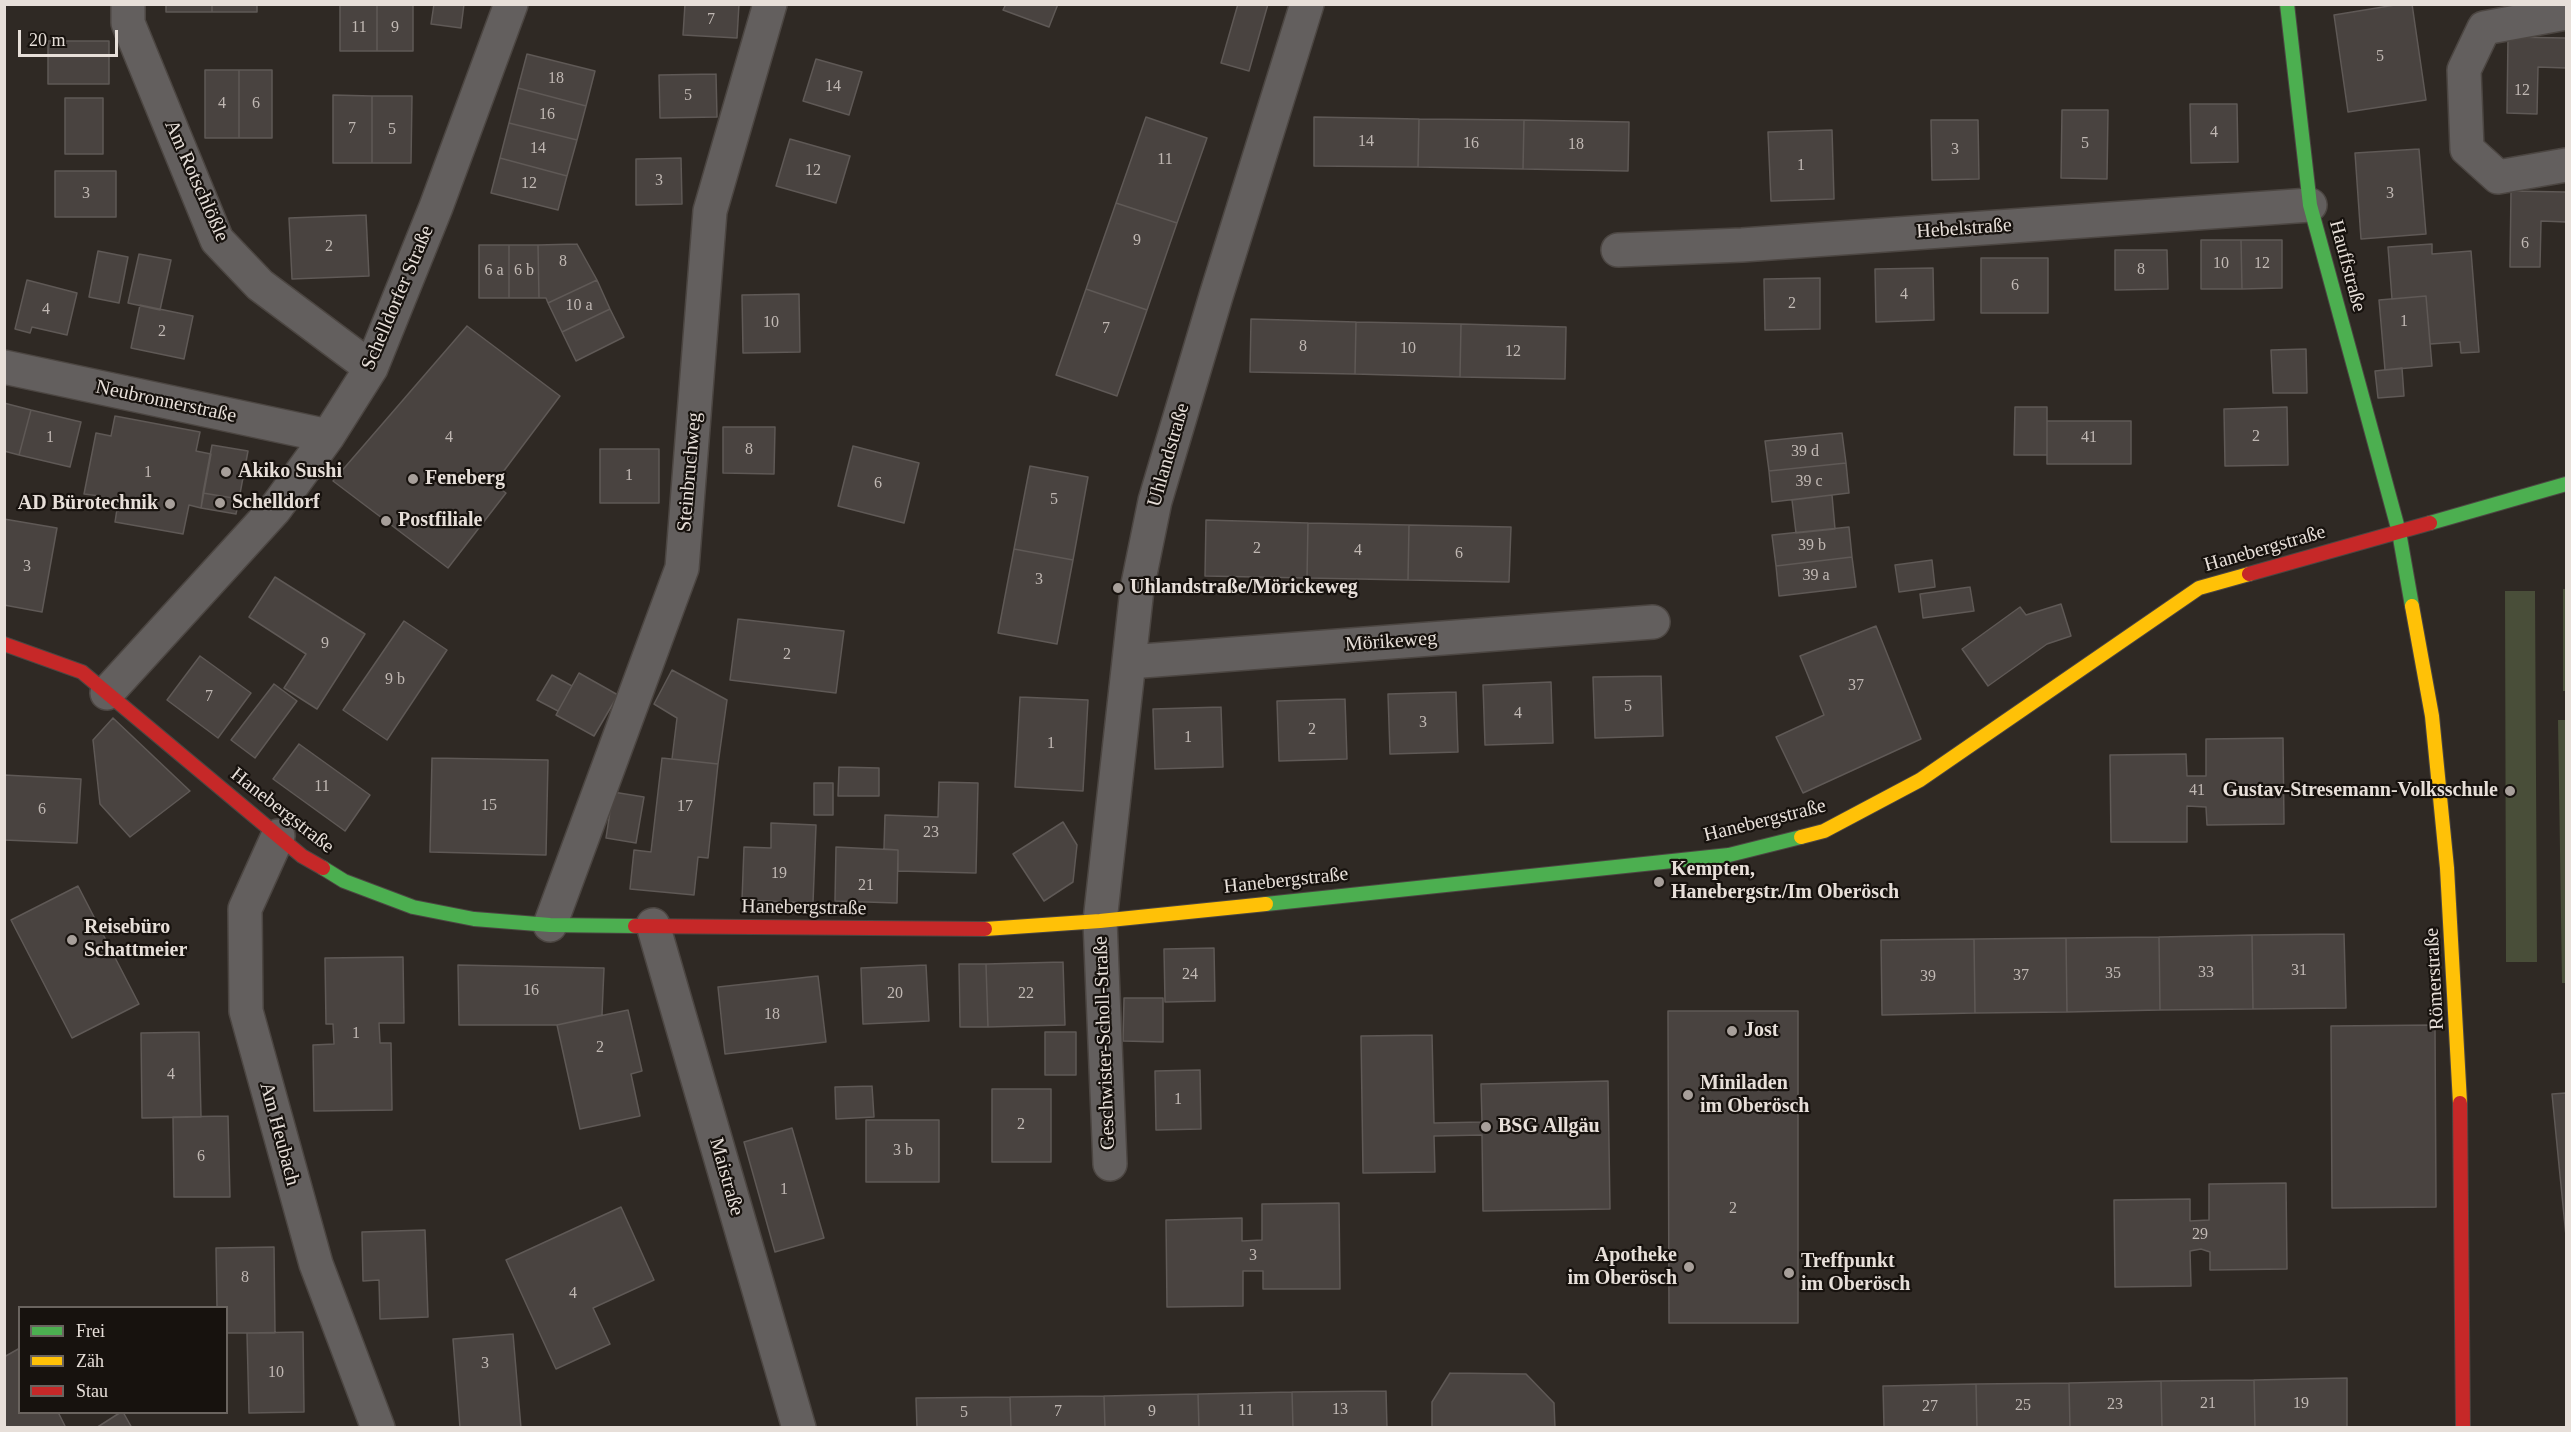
<!DOCTYPE html>
<html>
<head>
<meta charset="utf-8">
<style>
  body { margin:0 }
  #map { position:relative; width:2571px; height:1432px; overflow:hidden; background:#2f2924; font-family:Georgia,serif }
  canvas { display:block }
  .frame { position:absolute; inset:0; border:6px solid #e7dfd9; pointer-events:none }
  .legend { position:absolute; left:18px; top:1306px; width:210px; height:108px; box-sizing:border-box; background:#17120e; border:2px solid #6a645f; margin:0; padding:8px 10px; list-style:none; font-size:18px; color:#e7dfd9 }
  .legend li { display:flex; align-items:center; gap:12px; height:30px }
  .legend b { width:30px; border:2px solid #6a645f }
  .scale { position:absolute; left:18px; top:30px; width:100px; height:27px; box-sizing:border-box; border:3px solid #e7dfd9; border-top:0; padding-left:8px; font-size:18px; line-height:21px; white-space:nowrap; color:#e7dfd9; -webkit-text-stroke:4px #17120e; paint-order:stroke }
</style>
</head>
<body>
<div id="map">
<canvas width="2571" height="1432"></canvas>
<div class="frame"></div>
<ul class="legend">
<li><b style="height:8px;background:#4caf50"></b>Frei</li>
<li><b style="height:8px;background:#ffc107"></b>Zäh</li>
<li><b style="height:8px;background:#c62828"></b>Stau</li>
</ul>
<div class="scale">20 m</div>
</div>
<script>
const c = document.querySelector('canvas').getContext('2d');
c.lineJoin = 'round';
function fill(path, color) { c.fillStyle = color; c.fill(path, 'evenodd'); }
const toPath = rows => new Path2D(rows.map(r => 'M' + r).join(''));
function strokePath(path, color, width, dash) { c.strokeStyle = color; c.lineWidth = width; c.lineCap = dash ? 'butt' : 'round'; c.setLineDash(dash || []); c.stroke(path); }
function label(font, color, halo, rows, align = 'center') {
  c.font = font + ' Georgia,serif'; c.lineWidth = 4.5; c.setLineDash([]); c.textBaseline = 'middle'; c.strokeStyle = halo; c.fillStyle = color; for (const [text, x, y, turn = 0] of rows) {
    c.save(); c.translate(x, y); c.rotate((+turn || 0) * Math.PI / 180); c.textAlign = isNaN(turn) ? turn : align; if (halo) c.strokeText(text, 0, 0); c.fillText(text, 0, 0); c.restore();
  }
}
fill(toPath([
  [2563,589,2566,589,2566,691,2563,691],
  [2505,591,2535,591,2537,962,2506,962],
  [2558,720,2566,720,2566,983,2562,983]
]), '#494e39');
const building = toPath([
  [166,4,212,4,212,12,166,12,166,4],
  [212,4,257,4,257,12,212,12,212,4],
  [340,4,377,4,377,51,340,51,340,4],
  [377,4,413,4,413,51,377,51,377,4],
  [434,4,464,4,461,28,431,24,434,4],
  [685,4,739,4,737,38,683,35,685,4],
  [1006,4,1058,4,1049,27,1003,10,1006,4],
  [1238,4,1268,4,1249,71,1221,63,1238,4],
  [2401,4,2412,4,2426,100,2348,112,2334,15,2401,4],
  [2508,37,2566,38,2566,68,2538,67,2537,114,2507,113,2508,37],
  [48,41,109,41,109,84,48,84,48,41],
  [527,54,595,71,586,106,518,88,527,54],
  [816,59,862,72,849,115,803,101,816,59],
  [205,70,239,70,239,138,205,138,205,70],
  [239,70,272,70,272,138,239,138,239,70],
  [716,74,717,117,660,118,659,75,716,74],
  [518,88,586,106,577,140,509,123,518,88],
  [333,95,372,96,372,163,333,163,333,95],
  [372,96,412,96,411,163,372,163,372,96],
  [65,98,103,98,103,154,65,154,65,98],
  [2190,104,2237,104,2238,162,2191,163,2190,104],
  [2062,110,2108,110,2107,179,2061,178,2062,110],
  [1146,117,1207,138,1177,223,1116,203,1146,117],
  [1314,117,1419,119,1418,167,1314,166,1314,117],
  [1419,119,1524,120,1523,169,1418,167,1419,119],
  [1524,120,1629,122,1628,171,1523,169,1524,120],
  [1931,120,1978,120,1979,179,1932,180,1931,120],
  [509,123,577,140,567,176,500,158,509,123],
  [1832,130,1834,199,1771,201,1768,132,1832,130],
  [790,139,850,156,836,203,776,186,790,139],
  [2419,149,2426,234,2361,239,2355,153,2419,149],
  [500,158,567,176,558,210,491,193,500,158],
  [681,158,682,204,636,205,636,159,681,158],
  [55,171,116,171,116,217,55,217,55,171],
  [2511,191,2566,192,2566,222,2541,221,2540,267,2510,267,2511,191],
  [1116,203,1177,223,1147,310,1086,289,1116,203],
  [366,215,369,276,292,279,289,218,366,215],
  [2201,240,2241,240,2242,289,2201,289,2201,240],
  [2241,240,2282,240,2282,288,2242,289,2241,240],
  [577,244,597,280,548,303,546,298,539,298,538,245,577,244],
  [2432,244,2432,254,2471,251,2479,352,2461,353,2460,342,2430,344,2426,296,2392,299,2388,247,2432,244],
  [479,245,509,245,509,298,479,298,479,245],
  [509,245,538,245,539,298,509,298,509,245],
  [2115,250,2167,250,2168,289,2115,290,2115,250],
  [98,251,128,257,119,303,89,297,98,251],
  [139,254,171,260,160,310,128,303,139,254],
  [1981,258,2048,258,2048,313,1981,313,1981,258],
  [1933,268,1934,320,1876,322,1875,269,1933,268],
  [1820,278,1820,329,1765,330,1764,279,1820,278],
  [27,280,77,293,67,335,32,327,30,333,15,329,27,280],
  [597,280,610,309,562,332,548,303,597,280],
  [1086,289,1147,310,1117,396,1056,375,1086,289],
  [799,294,800,352,743,353,742,295,799,294],
  [2426,296,2432,366,2385,370,2379,300,2426,296],
  [140,305,193,316,184,359,131,348,140,305],
  [610,309,624,337,576,361,562,332,610,309],
  [1251,319,1356,322,1355,374,1250,372,1251,319],
  [1356,322,1461,324,1460,377,1355,374,1356,322],
  [1461,324,1566,327,1565,379,1460,377,1461,324],
  [467,326,560,396,494,484,506,493,448,568,333,481,467,326],
  [2306,349,2307,393,2273,393,2271,350,2306,349],
  [2402,368,2404,396,2378,398,2375,371,2402,368],
  [4,403,31,410,19,455,4,451,4,403],
  [2015,407,2047,407,2047,455,2014,455,2015,407],
  [2287,407,2288,465,2225,466,2224,409,2287,407],
  [31,410,81,422,70,467,19,455,31,410],
  [115,416,200,432,196,451,211,454,201,508,189,505,183,534,115,522,117,509,98,505,100,496,84,494,96,433,111,436,115,416],
  [2047,421,2131,421,2131,464,2047,464,2047,421],
  [723,427,775,427,774,474,723,473,723,427],
  [1842,433,1846,463,1769,471,1765,441,1842,433],
  [212,445,248,451,239,499,203,493,212,445],
  [853,446,919,463,904,523,838,506,853,446],
  [600,449,659,449,659,503,600,503,600,449],
  [1846,463,1849,493,1772,502,1769,471,1846,463],
  [1030,466,1088,477,1073,560,1014,549,1030,466],
  [203,493,239,499,236,514,201,508,203,493],
  [1832,495,1835,529,1796,533,1792,500,1832,495],
  [4,519,57,528,42,612,4,605,4,519],
  [1206,520,1308,523,1307,578,1205,576,1206,520],
  [1308,523,1409,525,1408,580,1307,578,1308,523],
  [1409,525,1511,527,1509,582,1408,580,1409,525],
  [1849,527,1852,557,1776,566,1772,535,1849,527],
  [1014,549,1073,560,1057,644,998,633,1014,549],
  [1852,557,1856,587,1779,596,1776,566,1852,557],
  [1932,560,1935,587,1899,592,1895,565,1932,560],
  [275,577,365,634,317,709,284,688,306,654,249,617,275,577],
  [1970,587,1974,611,1923,618,1920,594,1970,587],
  [2061,604,2071,636,2047,644,1988,686,1962,649,2020,607,2026,615,2061,604],
  [738,619,844,631,836,693,730,680,738,619],
  [404,621,447,650,387,740,343,710,404,621],
  [1876,626,1921,739,1803,793,1776,737,1824,715,1800,656,1876,626],
  [200,656,251,693,218,738,167,700,200,656],
  [672,670,727,700,718,764,672,759,677,718,654,704,672,670],
  [579,673,618,695,594,736,556,715,579,673],
  [552,675,572,686,558,711,537,700,552,675],
  [1661,676,1663,736,1595,738,1593,677,1661,676],
  [1551,682,1553,743,1485,745,1483,685,1551,682],
  [274,684,297,701,255,758,231,740,274,684],
  [1456,692,1458,752,1390,754,1388,694,1456,692],
  [1020,697,1088,700,1083,791,1015,787,1020,697],
  [1345,699,1347,759,1279,761,1277,701,1345,699],
  [1221,707,1223,767,1155,769,1153,709,1221,707],
  [113,718,190,791,130,837,100,804,93,740,113,718],
  [2283,738,2284,824,2207,825,2206,807,2187,806,2187,842,2111,842,2110,755,2186,754,2187,776,2206,776,2206,739,2283,738],
  [299,744,370,795,345,831,273,779,299,744],
  [432,758,548,760,546,855,430,852,432,758],
  [662,758,718,764,708,858,698,857,694,895,630,889,634,850,651,852,662,758],
  [839,767,879,768,879,796,838,796,839,767],
  [4,775,81,779,77,843,4,840,4,775],
  [939,782,978,783,976,873,898,871,898,850,884,849,885,815,938,817,939,782],
  [814,783,833,783,833,815,814,815,814,783],
  [613,792,644,797,636,843,606,838,613,792],
  [1063,822,1077,845,1073,882,1044,901,1013,854,1063,822],
  [771,823,816,825,813,903,742,900,744,847,771,848,771,823],
  [836,847,898,850,897,903,835,901,836,847],
  [78,886,139,1004,72,1038,11,920,78,886],
  [2344,934,2346,1008,2253,1009,2252,935,2344,934],
  [2252,935,2253,1009,2160,1010,2159,937,2252,935],
  [2159,937,2160,1010,2067,1012,2066,938,2159,937],
  [2066,938,2067,1012,1975,1013,1974,939,2066,938],
  [1974,939,1975,1013,1882,1015,1881,940,1974,939],
  [1214,948,1215,1001,1165,1002,1164,949,1214,948],
  [403,957,404,1023,379,1023,380,1043,391,1043,392,1110,314,1111,313,1045,334,1044,333,1024,326,1024,325,958,403,957],
  [1063,962,1065,1025,988,1027,986,964,1063,962],
  [959,964,986,964,988,1027,960,1027,959,964],
  [458,965,604,968,602,1015,557,1025,459,1025,458,965],
  [926,965,929,1021,863,1024,861,968,926,965],
  [818,976,826,1042,725,1054,718,987,818,976],
  [1124,998,1163,998,1163,1042,1123,1041,1124,998],
  [628,1010,642,1071,631,1074,640,1116,580,1129,557,1025,628,1010],
  [1668,1011,1798,1011,1798,1323,1669,1323,1668,1011],
  [2435,1025,2436,1207,2332,1208,2331,1026,2435,1025],
  [199,1032,201,1117,142,1118,141,1033,199,1032],
  [1045,1032,1076,1032,1076,1075,1045,1075,1045,1032],
  [1432,1035,1434,1123,1482,1122,1481,1084,1608,1081,1610,1209,1483,1211,1482,1135,1434,1136,1435,1172,1363,1173,1361,1036,1432,1035],
  [1200,1070,1201,1129,1156,1130,1155,1071,1200,1070],
  [872,1086,874,1117,836,1119,835,1087,872,1086],
  [992,1089,1051,1089,1051,1162,992,1162,992,1089],
  [2566,1093,2566,1236,2552,1094,2566,1093],
  [228,1116,230,1197,174,1197,173,1117,228,1116],
  [866,1120,939,1120,939,1182,866,1182,866,1120],
  [792,1128,824,1238,775,1252,744,1142,792,1128],
  [2286,1183,2287,1269,2210,1270,2210,1252,2201,1249,2190,1251,2191,1286,2115,1287,2114,1200,2190,1199,2190,1221,2209,1220,2209,1184,2286,1183],
  [1339,1203,1340,1289,1263,1289,1263,1271,1243,1271,1243,1306,1167,1307,1166,1220,1242,1218,1242,1241,1262,1240,1262,1204,1339,1203],
  [621,1207,654,1280,593,1308,610,1344,556,1369,506,1260,621,1207],
  [425,1230,428,1317,380,1319,379,1280,363,1281,362,1232,425,1230],
  [274,1247,275,1333,226,1333,226,1308,217,1308,216,1248,274,1247],
  [303,1332,304,1412,249,1413,247,1333,303,1332],
  [513,1334,521,1428,460,1428,453,1339,513,1334],
  [20,1348,20,1412,58,1412,66,1428,4,1428,4,1357,20,1348],
  [1450,1373,1526,1374,1554,1403,1555,1428,1432,1428,1432,1402,1450,1373],
  [2347,1378,2347,1428,2255,1428,2254,1380,2347,1378],
  [2254,1380,2255,1428,2162,1428,2161,1381,2254,1380],
  [2161,1381,2162,1428,2070,1428,2069,1383,2161,1381],
  [2069,1383,2070,1428,1977,1428,1976,1384,2069,1383],
  [1976,1384,1977,1428,1884,1428,1883,1386,1976,1384],
  [1386,1391,1387,1428,1293,1428,1292,1392,1386,1391],
  [1292,1392,1293,1428,1199,1428,1198,1394,1292,1392],
  [1198,1394,1199,1428,1105,1428,1104,1396,1198,1394],
  [1104,1396,1105,1428,1011,1428,1010,1397,1104,1396],
  [1010,1397,1011,1428,917,1428,916,1398,1010,1397],
  [123,1412,132,1428,96,1428,121,1412,123,1412]
]);
fill(building, '#494340');
strokePath(building, '#5f5956', 1.5);
const street = toPath([
  [128,4,128,23,217,240,260,285,371,368],
  [2566,13,2484,28,2464,70,2467,149,2498,177,2566,165],
  [1618,250,1742,245,2310,205],
  [4,367,328,436],
  [1129,662,1653,622],
  [107,693,275,509,328,436,371,368,436,207,511,4],
  [278,836,245,909,246,1011,316,1264,378,1428],
  [550,925,682,568,710,211,770,4],
  [653,925,799,1428],
  [1110,1164,1100,921,1137,589,1155,501,1216,296,1307,4]
]);
const fast = toPath([
  [2287,4,2310,205,2399,532,2412,606],
  [2430,523,2566,484],
  [323,868,344,881,413,907,474,919,550,925,635,926],
  [1266,904,1729,855,1801,837]
]);
const slow = toPath([
  [2412,606,2432,716,2447,868,2460,1103],
  [1801,837,1824,831,1920,780,2199,588,2249,574],
  [985,929,1100,921,1266,904]
]);
const jam = toPath([
  [2249,574,2430,523],
  [4,644,82,672,302,856,323,868],
  [635,926,985,929],
  [2460,1103,2463,1428]
]);
strokePath(street, '#4c4642', 36);
strokePath(fast, '#4c4642', 16);
strokePath(slow, '#4c4642', 16);
strokePath(jam, '#4c4642', 16);
strokePath(street, '#635f5e', 33);
strokePath(fast, '#4caf50', 14);
strokePath(slow, '#ffc107', 14);
strokePath(jam, '#c62828', 14);
for (const [x, y, r, color] of [
  [226,472,6,"#a79f9a"],
  [413,479,6,"#a79f9a"],
  [220,503,6,"#a79f9a"],
  [170,504,6,"#a79f9a"],
  [386,521,6,"#a79f9a"],
  [1118,588,6,"#a79f9a"],
  [2510,791,6,"#a79f9a"],
  [1659,882,6,"#a79f9a"],
  [72,940,6,"#a79f9a"],
  [1732,1031,6,"#a79f9a"],
  [1688,1095,6,"#a79f9a"],
  [1486,1127,6,"#a79f9a"],
  [1689,1267,6,"#a79f9a"],
  [1789,1273,6,"#a79f9a"]
]) { const dot = new Path2D(); dot.arc(x, y, r, 0, 2 * Math.PI); c.fillStyle = color; c.fill(dot); strokePath(dot, '#17120e', 2); }
label('16px', '#c0b8b3', null, [
  ["7",711,20],
  ["11",359,28],
  ["9",395,28],
  ["5",2380,57],
  ["18",556,79],
  ["14",833,87],
  ["12",2522,91],
  ["5",688,96],
  ["4",222,104],
  ["6",256,104],
  ["16",547,115],
  ["7",352,129],
  ["5",392,130],
  ["4",2214,133],
  ["14",1366,142],
  ["16",1471,144],
  ["5",2085,144],
  ["18",1576,145],
  ["14",538,149],
  ["3",1955,150],
  ["11",1165,160],
  ["1",1801,166],
  ["12",813,171],
  ["3",659,181],
  ["12",529,184],
  ["3",86,194],
  ["3",2390,194],
  ["9",1137,241],
  ["6",2525,244],
  ["2",329,247],
  ["8",563,262],
  ["10",2221,264],
  ["12",2262,264],
  ["8",2141,270],
  ["6 a",494,271],
  ["6 b",524,271],
  ["6",2015,286],
  ["4",1904,295],
  ["2",1792,304],
  ["10 a",579,306],
  ["4",46,310],
  ["1",2404,322],
  ["10",771,323],
  ["7",1106,329],
  ["2",162,332],
  ["8",1303,347],
  ["10",1408,349],
  ["12",1513,352],
  ["2",2256,437],
  ["1",50,438],
  ["4",449,438],
  ["41",2089,438],
  ["8",749,450],
  ["39 d",1805,452],
  ["1",148,473],
  ["1",629,476],
  ["39 c",1809,482],
  ["6",878,484],
  ["5",1054,500],
  ["39 b",1812,546],
  ["2",1257,549],
  ["4",1358,551],
  ["6",1459,554],
  ["3",27,567],
  ["39 a",1816,576],
  ["3",1039,580],
  ["9",325,644],
  ["2",787,655],
  ["9 b",395,680],
  ["37",1856,686],
  ["7",209,697],
  ["5",1628,707],
  ["4",1518,714],
  ["3",1423,723],
  ["2",1312,730],
  ["1",1188,738],
  ["1",1051,744],
  ["11",322,787],
  ["41",2197,791],
  ["15",489,806],
  ["17",685,807],
  ["6",42,810],
  ["23",931,833],
  ["19",779,874],
  ["21",866,886],
  ["31",2299,971],
  ["33",2206,973],
  ["35",2113,974],
  ["24",1190,975],
  ["37",2021,976],
  ["39",1928,977],
  ["16",531,991],
  ["20",895,994],
  ["22",1026,994],
  ["18",772,1015],
  ["1",356,1034],
  ["2",600,1048],
  ["4",171,1075],
  ["1",1178,1100],
  ["2",1021,1125],
  ["3 b",903,1151],
  ["6",201,1157],
  ["1",784,1190],
  ["2",1733,1209],
  ["29",2200,1235],
  ["3",1253,1256],
  ["8",245,1278],
  ["4",573,1294],
  ["3",485,1364],
  ["10",276,1373],
  ["21",2208,1404],
  ["19",2301,1404],
  ["23",2115,1405],
  ["25",2023,1406],
  ["27",1930,1407],
  ["13",1340,1410],
  ["11",1246,1411],
  ["7",1058,1412],
  ["9",1152,1412],
  ["5",964,1413]
]);
label('20px', '#e7dfd9', '#17120e', [
  ["Am Rotschlößle",196,181,66],
  ["Hebelstraße",1964,229,-4],
  ["Hauffstraße",2347,266,75],
  ["Schelldorfer Straße",398,298,-67],
  ["Neubronnerstraße",166,402,12],
  ["Uhlandstraße",1169,455,-74],
  ["Steinbruchweg",690,472,-85],
  ["Hanebergstraße",2265,549,-16],
  ["Mörikeweg",1391,642,-4],
  ["Hanebergstraße",282,811,38],
  ["Hanebergstraße",1765,821,-14],
  ["Hanebergstraße",1286,881,-6],
  ["Hanebergstraße",804,908,1],
  ["Römerstraße",2435,979,-93],
  ["Geschwister-Scholl-Straße",1105,1043,-92],
  ["Am Heubach",279,1134,75],
  ["Maistraße",726,1177,74]
]);
label('bold 20px', '#e7dfd9', '#17120e', [
  ["Akiko Sushi",238,472],
  ["Feneberg",425,479],
  ["Schelldorf",232,503],
  ["AD Bürotechnik",158,504,"right"],
  ["Postfiliale",398,521],
  ["Uhlandstraße/Mörickeweg",1130,588],
  ["Gustav-Stresemann-Volksschule",2498,791,"right"],
  ["Kempten,",1671,870],
  ["Hanebergstr./Im Oberösch",1671,893],
  ["Reisebüro",84,928],
  ["Schattmeier",84,951],
  ["Jost",1744,1031],
  ["Miniladen",1700,1084],
  ["im Oberösch",1700,1107],
  ["BSG Allgäu",1498,1127],
  ["Apotheke",1677,1256,"right"],
  ["im Oberösch",1677,1279,"right"],
  ["Treffpunkt",1801,1262],
  ["im Oberösch",1801,1285]
], 'left');
</script>
</body>
</html>
